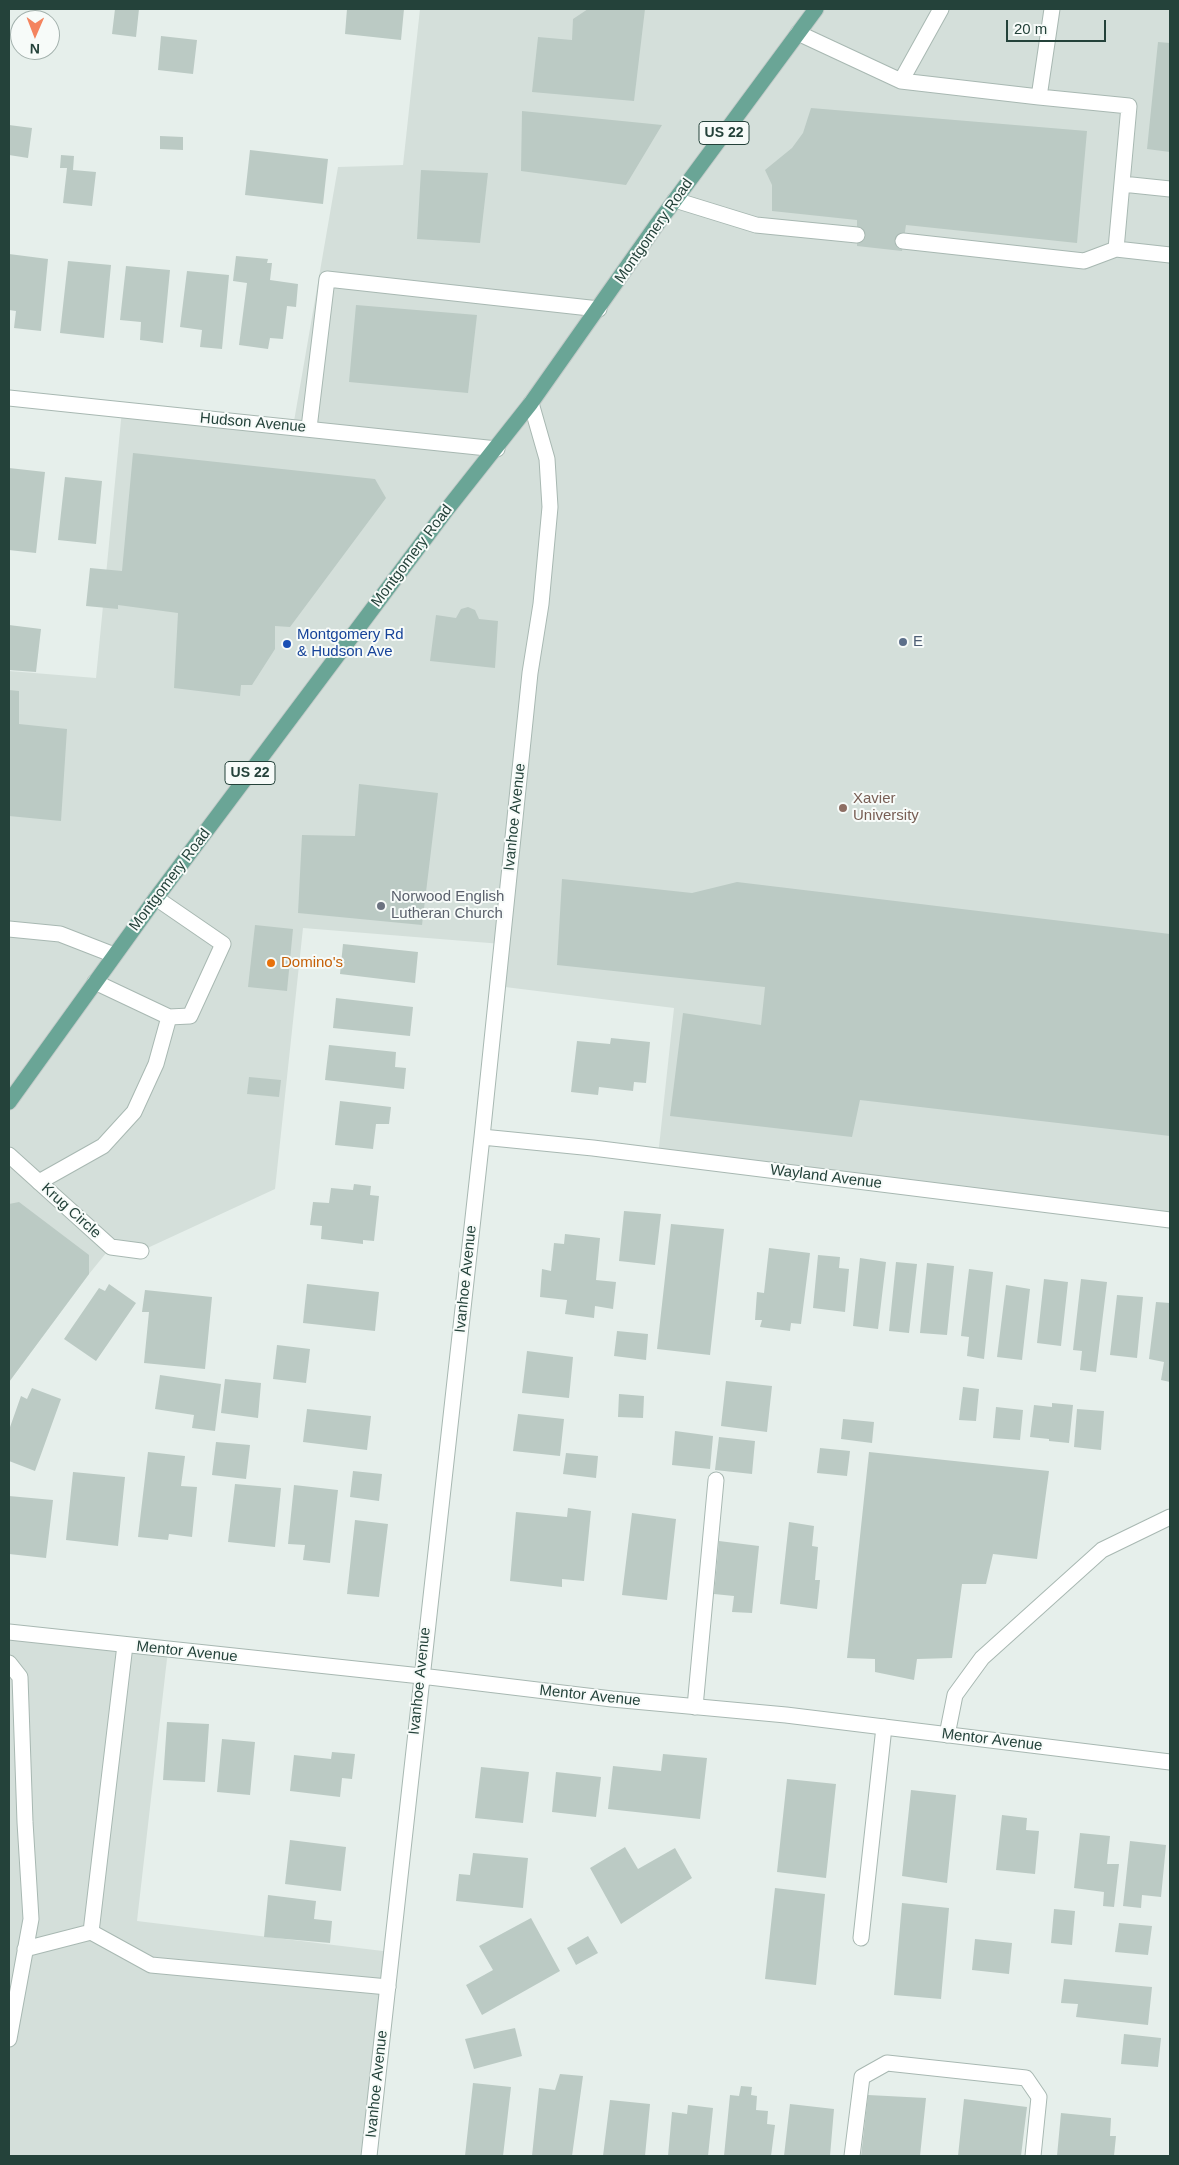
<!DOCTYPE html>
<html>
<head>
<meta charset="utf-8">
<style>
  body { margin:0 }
  #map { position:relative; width:1179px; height:2165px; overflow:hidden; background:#e6efeb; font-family:Arial,sans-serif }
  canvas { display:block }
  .frame { position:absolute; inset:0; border:10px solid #24423a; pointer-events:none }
  .north { position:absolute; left:10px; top:10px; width:50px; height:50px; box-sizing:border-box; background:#f7fbf9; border:1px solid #a3b1ad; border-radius:50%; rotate:181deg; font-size:14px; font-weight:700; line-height:20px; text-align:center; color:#24423a }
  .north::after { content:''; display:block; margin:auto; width:18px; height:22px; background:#f4845f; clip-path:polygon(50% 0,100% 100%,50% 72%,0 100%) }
  .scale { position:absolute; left:1006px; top:20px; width:100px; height:22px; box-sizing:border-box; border:2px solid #24423a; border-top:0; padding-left:6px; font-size:15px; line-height:18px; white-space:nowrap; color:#24423a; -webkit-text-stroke:4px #f7fbf9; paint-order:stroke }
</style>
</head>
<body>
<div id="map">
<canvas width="1179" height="2165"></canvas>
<div class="frame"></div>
<div class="north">N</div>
<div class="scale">20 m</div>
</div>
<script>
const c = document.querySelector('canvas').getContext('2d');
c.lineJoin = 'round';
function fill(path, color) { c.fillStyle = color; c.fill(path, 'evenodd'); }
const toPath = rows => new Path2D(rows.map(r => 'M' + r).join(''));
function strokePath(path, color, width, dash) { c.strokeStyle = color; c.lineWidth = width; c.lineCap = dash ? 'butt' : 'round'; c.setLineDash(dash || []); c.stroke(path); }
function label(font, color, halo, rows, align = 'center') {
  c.font = font + ' Arial,sans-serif'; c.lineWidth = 4; c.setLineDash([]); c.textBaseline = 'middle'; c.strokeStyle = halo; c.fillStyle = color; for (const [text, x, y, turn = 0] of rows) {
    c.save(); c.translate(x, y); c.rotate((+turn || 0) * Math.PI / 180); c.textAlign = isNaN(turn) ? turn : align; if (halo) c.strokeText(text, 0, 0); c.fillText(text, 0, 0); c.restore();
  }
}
fill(toPath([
  [420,9,1170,9,1170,1220,658,1156,674,1008,497,986,502,944,303,928,275,1189,141,1251,111,1247,89,1274,9,1382,9,671,96,678,122,410,293,427,338,167,403,165],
  [9,1632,168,1650,137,1921,391,1952,369,2156,9,2156]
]), '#d4dfda');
fill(toPath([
  [115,9,139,9,136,37,112,34],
  [347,9,404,9,401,40,345,34],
  [588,9,645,9,634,101,532,92,538,37,572,40,573,19],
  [161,36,197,40,193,74,158,70],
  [1158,42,1170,43,1170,152,1147,149],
  [811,108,1087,131,1077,243,906,225,902,251,857,246,857,220,772,211,772,185,765,170,792,148,803,133],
  [522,111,662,125,626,185,521,171],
  [9,125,32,128,28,158,9,155],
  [160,136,183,137,183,150,160,149],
  [250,150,328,159,323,204,245,195],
  [61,155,74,156,73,170,96,172,92,206,63,203,67,168,60,168],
  [421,170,488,173,480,243,417,239],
  [9,254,48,259,41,331,14,328,16,311,9,310],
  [236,256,268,259,267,263,272,263,270,280,298,284,296,307,287,306,283,339,270,338,268,349,239,345,247,283,233,281],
  [68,261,111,265,104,338,60,333],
  [126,266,170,270,163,343,140,340,141,322,120,320],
  [187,271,229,275,222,349,200,347,202,330,180,327],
  [356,305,477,315,468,393,349,382],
  [133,453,375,479,386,498,290,627,275,626,275,649,252,685,241,685,240,696,174,688,178,613,118,605,118,609,86,606,90,568,122,571],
  [9,468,45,472,36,553,9,550],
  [65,477,102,481,96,544,58,540],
  [468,607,475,610,479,619,498,621,495,668,430,661,436,615,456,618,461,609],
  [9,625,41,629,36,672,9,670],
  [9,690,19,691,19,724,67,729,61,821,9,816],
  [359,784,438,793,422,925,298,913,302,835,355,836],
  [562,879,692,893,737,882,1170,934,1170,1136,860,1100,852,1137,670,1116,683,1013,761,1025,765,987,557,965],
  [255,925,293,929,287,991,248,987],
  [343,944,418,952,415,983,340,974],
  [336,998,413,1007,410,1036,333,1028],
  [611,1038,650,1042,646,1083,634,1082,633,1091,599,1087,598,1095,571,1092,577,1041,610,1044],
  [329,1045,396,1052,395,1067,406,1068,404,1089,325,1080],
  [249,1077,281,1080,279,1097,247,1094],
  [340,1101,391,1107,389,1124,376,1124,373,1149,335,1145],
  [354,1184,371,1186,370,1195,379,1196,374,1241,363,1240,363,1244,321,1239,322,1226,310,1225,313,1202,329,1203,331,1188,353,1190],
  [19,1202,89,1255,89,1274,9,1382,9,1204],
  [624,1211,661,1214,655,1265,619,1261],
  [671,1224,724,1229,710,1355,657,1349],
  [565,1234,600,1238,596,1280,616,1282,613,1309,595,1306,594,1318,565,1314,567,1300,540,1297,542,1269,551,1271,554,1243,564,1244],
  [769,1248,810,1253,801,1324,791,1323,790,1331,760,1327,762,1320,755,1320,757,1292,764,1293],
  [818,1255,840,1257,839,1268,849,1269,845,1312,813,1308],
  [860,1258,886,1262,878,1329,853,1326],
  [896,1262,917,1264,909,1333,889,1331],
  [927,1263,954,1266,947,1335,920,1333],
  [969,1269,993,1272,984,1359,967,1356,969,1337,961,1336],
  [1044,1279,1068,1282,1061,1346,1037,1343],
  [1081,1279,1107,1282,1096,1372,1080,1370,1082,1351,1073,1350],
  [109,1284,136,1303,96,1361,64,1339,99,1288,105,1291],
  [307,1284,379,1292,375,1331,303,1323],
  [1006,1285,1030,1289,1022,1360,997,1357],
  [145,1290,212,1297,205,1369,144,1363,149,1312,142,1312],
  [1117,1295,1143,1297,1137,1358,1110,1355],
  [1156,1302,1170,1303,1170,1382,1161,1380,1164,1362,1149,1359],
  [617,1331,648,1334,646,1360,614,1356],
  [277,1345,310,1349,306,1383,273,1379],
  [527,1351,573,1357,569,1398,522,1393],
  [160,1375,221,1384,215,1431,192,1428,194,1415,155,1409],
  [225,1379,261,1383,258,1418,221,1413],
  [726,1381,772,1386,767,1432,721,1426],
  [963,1387,979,1389,976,1421,959,1420],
  [32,1388,61,1399,35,1471,9,1461,9,1430,21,1396,27,1399],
  [619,1394,644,1396,643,1418,618,1417],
  [1052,1403,1073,1405,1069,1443,1049,1441,1049,1439,1030,1437,1034,1405,1052,1407],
  [996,1407,1023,1410,1020,1440,993,1438],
  [307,1409,371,1416,367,1450,303,1442],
  [1077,1409,1104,1411,1101,1450,1074,1447],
  [518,1414,564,1419,560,1456,513,1451],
  [843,1419,874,1422,872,1443,841,1439],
  [675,1431,713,1436,710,1469,672,1465],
  [719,1437,755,1441,752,1474,715,1470],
  [216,1442,250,1445,246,1479,212,1475],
  [820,1448,850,1451,847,1476,817,1473],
  [148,1452,185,1456,181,1486,197,1487,192,1537,169,1534,168,1540,138,1537],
  [869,1452,1049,1471,1037,1559,993,1554,986,1584,962,1584,952,1658,917,1659,914,1680,875,1672,875,1659,847,1658],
  [566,1453,598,1456,596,1478,563,1474],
  [353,1471,382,1474,379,1501,350,1497],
  [73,1472,125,1477,118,1546,66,1540],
  [235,1484,281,1488,275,1547,228,1542],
  [294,1485,338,1490,330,1563,303,1560,305,1545,288,1544],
  [9,1496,53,1500,46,1558,9,1554],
  [568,1508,591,1511,584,1581,562,1579,562,1587,510,1581,516,1512,567,1517],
  [632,1513,676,1519,667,1600,622,1595],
  [355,1520,388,1524,379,1597,347,1594],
  [789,1522,814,1526,812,1546,818,1547,815,1580,820,1580,817,1609,780,1604],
  [719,1541,759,1546,752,1613,732,1612,734,1596,714,1594],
  [167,1722,209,1724,205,1782,163,1780],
  [222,1739,255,1742,250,1795,217,1792],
  [332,1752,355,1754,352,1779,342,1778,340,1797,290,1791,294,1755,331,1759],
  [663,1754,707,1758,700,1819,608,1809,613,1766,661,1771],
  [481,1767,529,1772,523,1823,475,1818],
  [556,1772,601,1777,596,1817,552,1812],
  [787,1779,836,1784,826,1878,777,1872],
  [911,1790,956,1795,947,1883,902,1876],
  [1002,1815,1027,1818,1026,1830,1039,1831,1035,1874,996,1870],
  [1080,1833,1110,1836,1107,1864,1119,1864,1114,1907,1103,1906,1104,1892,1074,1888],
  [290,1840,346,1847,341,1891,285,1884],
  [1130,1841,1166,1845,1161,1897,1142,1895,1141,1908,1123,1906],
  [625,1847,638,1869,675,1848,692,1878,621,1924,590,1868],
  [473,1853,528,1858,523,1908,456,1901,459,1874,470,1875],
  [775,1888,825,1894,816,1985,765,1979],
  [268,1895,316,1901,314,1919,332,1921,330,1943,264,1937],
  [902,1903,949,1908,941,1999,894,1995],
  [1054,1909,1075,1911,1072,1945,1051,1943],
  [531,1918,560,1971,482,2015,466,1985,493,1970,479,1946],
  [1119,1923,1152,1926,1148,1955,1115,1952],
  [588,1936,598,1953,576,1965,567,1948],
  [975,1939,1012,1943,1009,1974,972,1970],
  [1064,1979,1152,1987,1148,2025,1076,2017,1078,2004,1061,2003],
  [515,2028,522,2056,474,2069,465,2039],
  [1124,2034,1161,2038,1158,2067,1121,2064],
  [560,2074,583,2076,572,2156,532,2156,539,2088,555,2090],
  [473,2083,511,2087,503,2156,465,2156],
  [741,2086,752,2087,751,2095,757,2096,756,2110,768,2111,767,2124,775,2125,771,2156,724,2156,730,2095,739,2096],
  [868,2095,926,2098,920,2156,861,2156],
  [964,2099,1027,2107,1021,2156,958,2156],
  [610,2100,650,2104,645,2156,603,2156],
  [790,2104,834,2109,830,2156,784,2156],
  [688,2105,713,2108,708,2156,668,2156,672,2112,687,2114],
  [1061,2113,1111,2118,1110,2136,1116,2136,1114,2156,1057,2156]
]), '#bbcac4');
const service = toPath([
  [798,33,901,81,1039,97,1052,9],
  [901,81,941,9],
  [1039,97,1129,106,1116,249,1170,255],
  [1122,184,1170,189],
  [675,200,756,225,857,235],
  [903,241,1084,261,1116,249],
  [309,428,327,279,599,309],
  [95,982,169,1017,190,1016,223,944,156,898],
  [39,1182,103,1146,134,1112,156,1064,169,1017],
  [9,1663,20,1677,25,1822,31,1919,9,2039],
  [695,1707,716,1480],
  [947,1735,955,1695,982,1658,1102,1550,1170,1517],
  [91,1932,151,1965,388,1987],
  [861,1938,884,1727],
  [25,1949,91,1932,125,1645],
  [852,2156,862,2077,887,2063,1026,2078,1039,2097,1033,2156]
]);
const minor = toPath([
  [9,398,497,449],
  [9,929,60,934,114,955],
  [482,1137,593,1148,1170,1220],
  [9,1155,111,1247,141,1251],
  [9,1632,421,1676,612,1699,786,1715,1170,1762],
  [369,2156,482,1137,530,673,541,604,550,507,547,459,531,403]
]);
const primary = toPath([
  [9,1102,156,898,448,508,531,403,655,227,816,9]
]);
strokePath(service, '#a8b8b2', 17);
strokePath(minor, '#a8b8b2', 17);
strokePath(primary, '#c2cac8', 17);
strokePath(service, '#fff', 15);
strokePath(minor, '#fff', 15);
strokePath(primary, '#6aa596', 15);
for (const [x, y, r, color] of [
  [903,642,5,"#5c6f8a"],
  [287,644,5,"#1a4fb4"],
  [843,808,5,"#8d6e63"],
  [381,906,5,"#6b7280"],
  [271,963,5,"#e8710a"]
]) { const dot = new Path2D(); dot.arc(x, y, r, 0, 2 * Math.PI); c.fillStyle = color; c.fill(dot); strokePath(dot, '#f7fbf9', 2); }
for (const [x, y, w] of [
  [724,133,50],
  [250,773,50]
]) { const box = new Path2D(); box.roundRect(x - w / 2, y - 11.5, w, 23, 4); c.fillStyle = '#f7fbf9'; c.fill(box); strokePath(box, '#24423a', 1); }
label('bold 14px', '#24423a', null, [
  ["US 22",724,133],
  ["US 22",250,773]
]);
label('15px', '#24423a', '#f7fbf9', [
  ["Montgomery Road",654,231,-55],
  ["Hudson Avenue",253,423,5],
  ["Montgomery Road",412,556,-53],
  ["Ivanhoe Avenue",515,817,-84],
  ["Montgomery Road",170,880,-53],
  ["Wayland Avenue",826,1177,7],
  ["Krug Circle",71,1211,42],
  ["Ivanhoe Avenue",466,1279,-84],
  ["Mentor Avenue",187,1652,6],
  ["Ivanhoe Avenue",420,1681,-84],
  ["Mentor Avenue",590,1696,6],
  ["Mentor Avenue",992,1740,7],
  ["Ivanhoe Avenue",377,2084,-84]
]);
label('15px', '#164399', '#f7fbf9', [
  ["Montgomery Rd",297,635],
  ["& Hudson Ave",297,652]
], 'left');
label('15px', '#4e5e75', '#f7fbf9', [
  ["E",913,642]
], 'left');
label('15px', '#785e54', '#f7fbf9', [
  ["Xavier",853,799],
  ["University",853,816]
], 'left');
label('15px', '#5b616d', '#f7fbf9', [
  ["Norwood English",391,897],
  ["Lutheran Church",391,914]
], 'left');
label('15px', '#c56008', '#f7fbf9', [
  ["Domino's",281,963]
], 'left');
</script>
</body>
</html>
